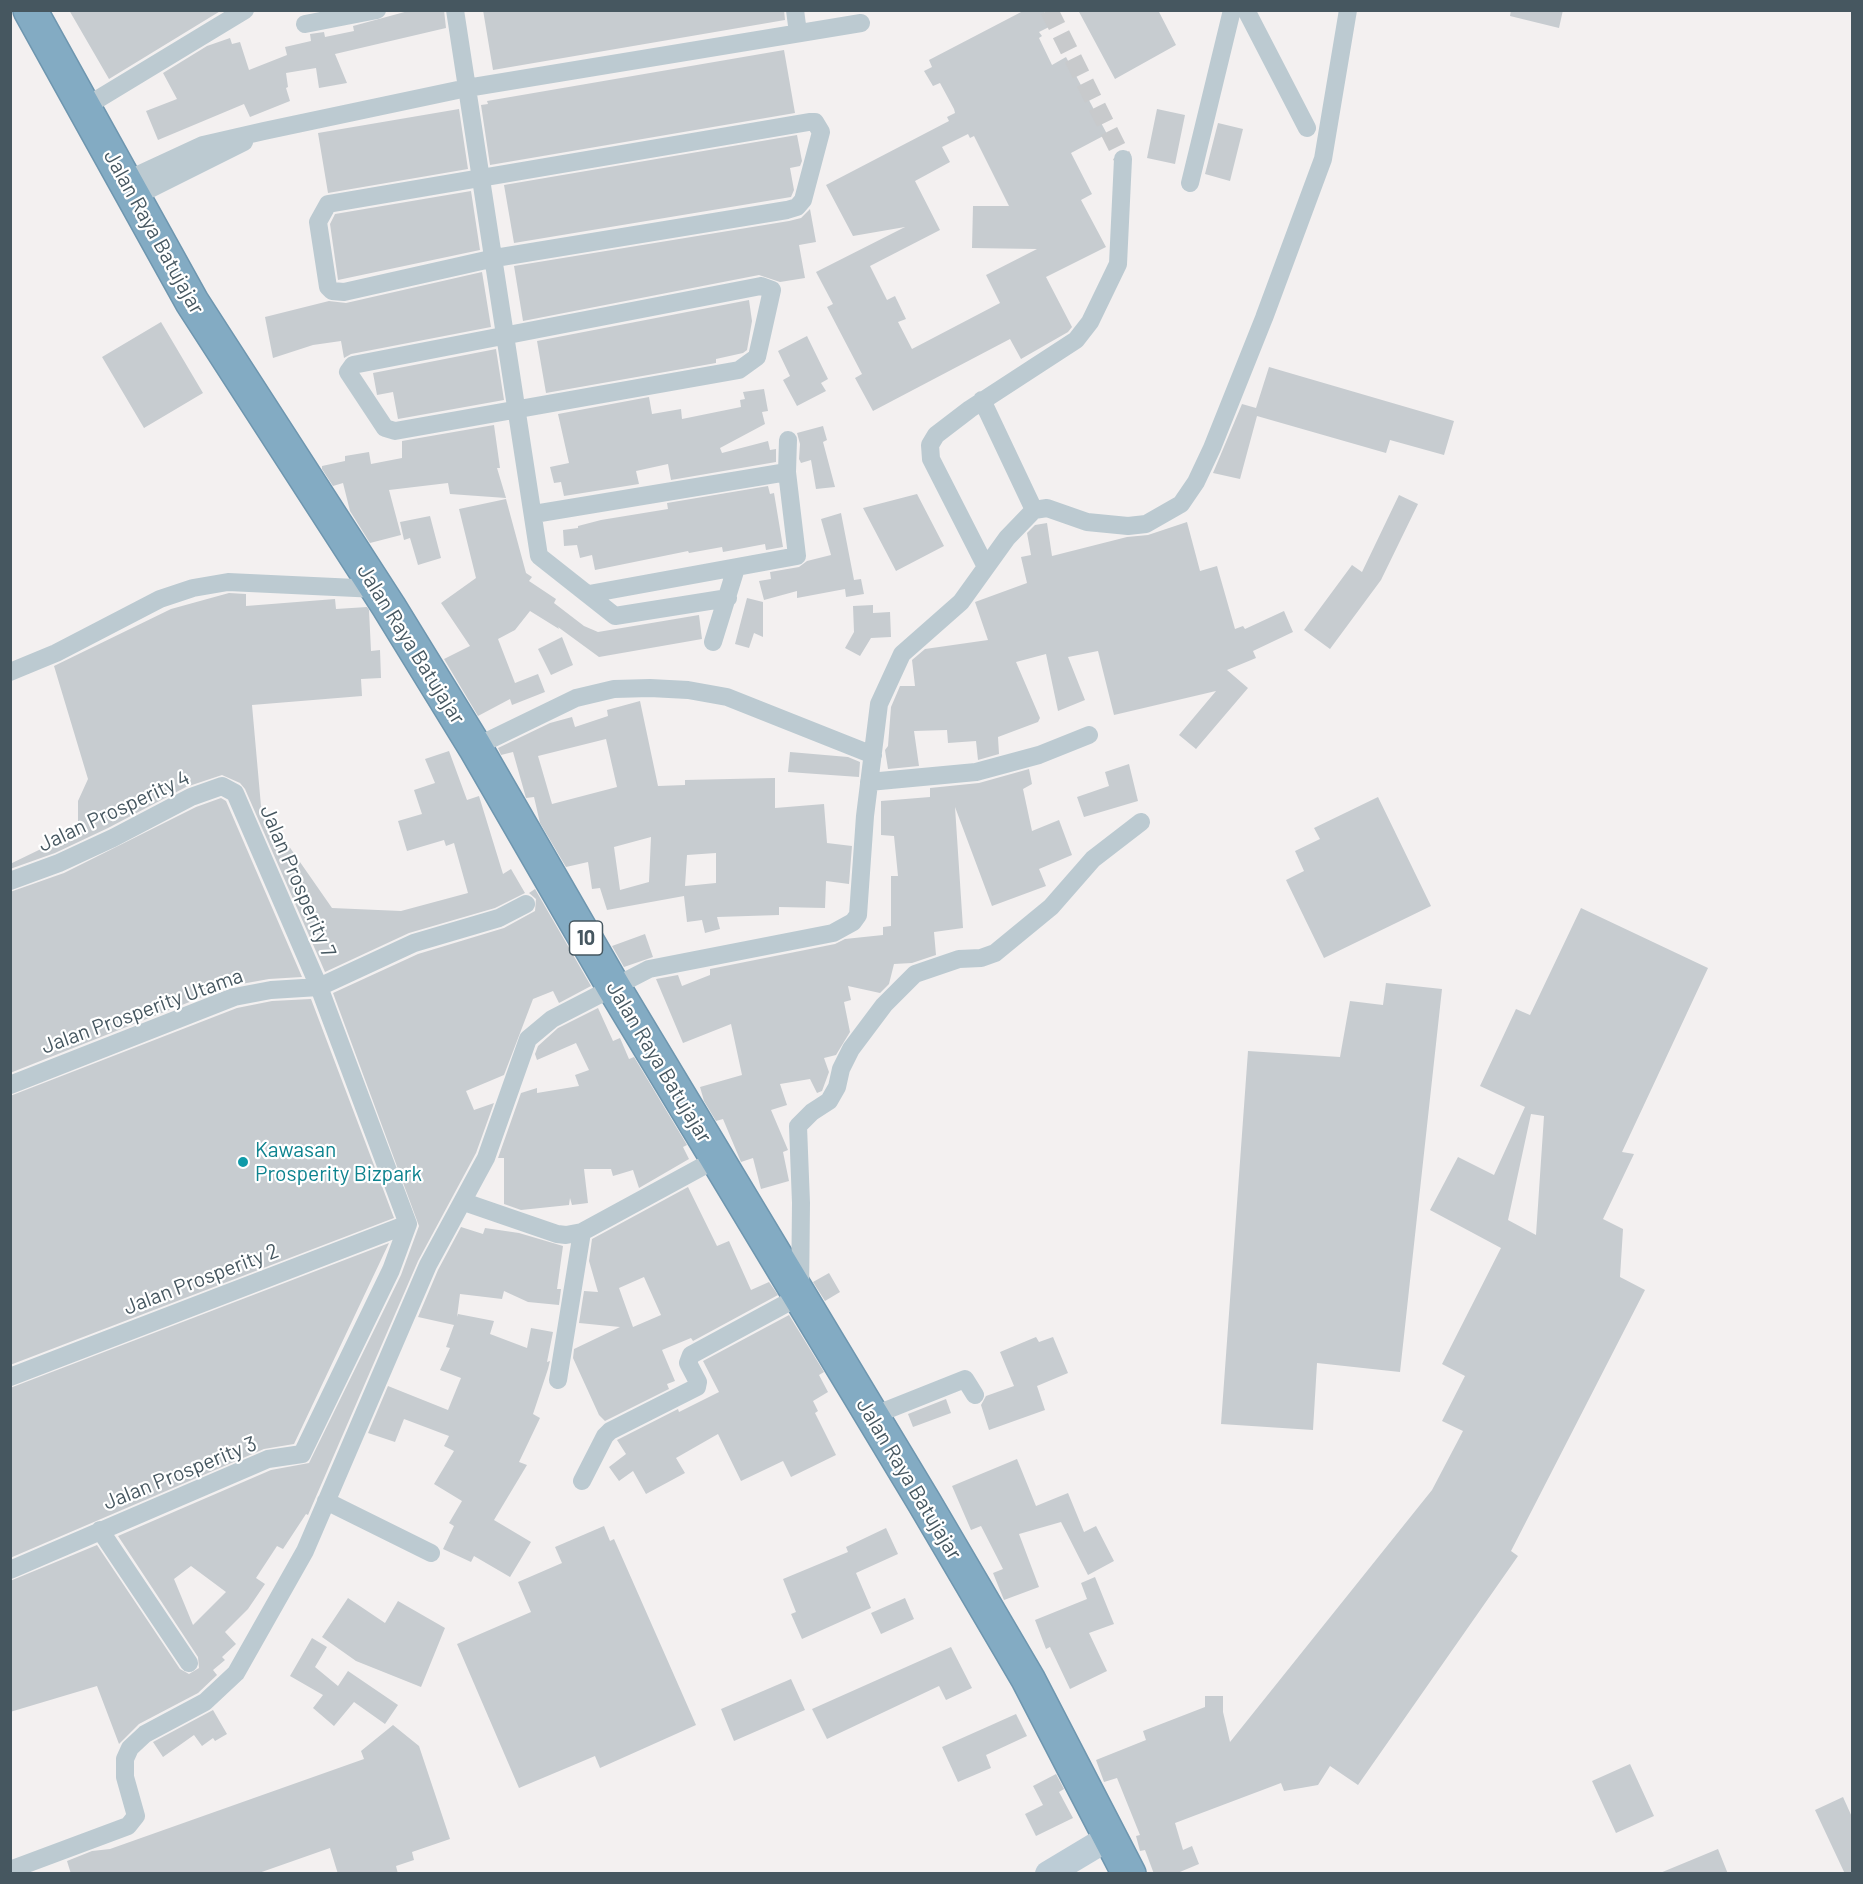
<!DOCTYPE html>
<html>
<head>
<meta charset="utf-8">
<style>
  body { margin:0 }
  #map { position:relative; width:1863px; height:1884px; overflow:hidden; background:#f3f0f0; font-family:Barlow,sans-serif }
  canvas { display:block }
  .frame { position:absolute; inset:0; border:12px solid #465760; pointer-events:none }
</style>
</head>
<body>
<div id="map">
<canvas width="1863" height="1884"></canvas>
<div class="frame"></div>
</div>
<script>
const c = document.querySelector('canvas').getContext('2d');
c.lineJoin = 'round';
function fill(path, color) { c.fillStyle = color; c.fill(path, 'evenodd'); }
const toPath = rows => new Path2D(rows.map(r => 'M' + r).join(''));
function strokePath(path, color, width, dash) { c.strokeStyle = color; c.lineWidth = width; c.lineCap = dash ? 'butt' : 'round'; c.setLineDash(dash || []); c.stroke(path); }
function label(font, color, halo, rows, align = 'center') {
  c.font = font + ' Barlow,sans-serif'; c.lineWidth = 4.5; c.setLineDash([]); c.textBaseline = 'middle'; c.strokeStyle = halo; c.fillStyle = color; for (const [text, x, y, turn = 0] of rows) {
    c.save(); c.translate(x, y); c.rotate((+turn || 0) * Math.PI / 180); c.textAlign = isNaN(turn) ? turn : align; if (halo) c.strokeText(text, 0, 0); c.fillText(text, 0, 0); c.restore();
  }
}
fill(toPath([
  [69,10,222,10,109,79],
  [412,10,444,10,446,28,335,54,347,83,319,88,316,68,286,73,288,87,286,88,290,101,250,117,244,104,158,140,146,111,177,99,163,73,207,46,230,38,232,44,240,42,249,70,287,55,285,47,311,41,310,34,324,32,325,37,354,31,353,26],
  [483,10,784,10,785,20,493,70],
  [1025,10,1043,10,1051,26,1039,32,1042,36,1039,38,1052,65,1066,57,1107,134,1071,153,1092,194,1081,200,1106,247,1046,277,1072,327,1068,332,1021,359,1010,339,873,411,855,378,862,374,827,307,833,304,816,272,905,227,853,236,826,185,949,121,947,117,955,113,954,109,940,83,933,86,924,71,932,67,929,60],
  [968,134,970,138,974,136,1009,206,973,206,972,248,1037,249,986,275,1000,303,912,349,898,322,906,319,895,296,887,300,870,266,940,230,915,181,950,162,942,147],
  [1078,10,1158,10,1176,45,1115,79],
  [1511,10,1563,10,1559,28,1510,16],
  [784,50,795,113,490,165,481,105,488,104,487,101],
  [459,109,468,169,328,193,318,133],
  [1157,109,1185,115,1175,164,1147,158],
  [1218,123,1243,129,1230,181,1205,174],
  [797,135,802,161,800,166,790,168,794,190,791,197,514,243,504,185],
  [471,191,480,250,338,280,330,224,335,214],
  [810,209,816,242,799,245,805,278,780,282,759,275,523,321,514,266,789,221,801,218],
  [482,272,491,327,351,354,344,358,341,341,313,345,273,358,265,317,329,301,346,303],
  [749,300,752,321,747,350,743,353,716,359,716,363,546,393,537,341],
  [161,322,203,393,144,428,102,357],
  [807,336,828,379,821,383,826,391,797,406,783,380,790,376,778,351],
  [496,349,504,400,398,419,393,392,377,395,373,373],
  [1269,367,1454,421,1444,455,1390,440,1386,453,1257,416,1240,479,1213,473,1242,404,1256,408],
  [764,389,768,411,762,412,765,424,720,448,722,453,768,441,770,450,776,449,776,462,671,480,668,464,636,471,639,484,564,496,561,482,554,483,550,467,569,463,558,414,649,397,652,414,681,409,682,419,741,407,740,400,745,399,743,392],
  [494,425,500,468,497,468,506,498,450,494,448,483,389,490,401,535,370,543,350,511,343,483,333,486,322,469,322,466,345,461,345,456,369,452,371,464,402,458,402,441],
  [823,426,827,440,823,442,835,487,816,489,811,460,801,463,799,459,800,444,797,433],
  [768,486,770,494,774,493,783,547,766,550,765,544,723,552,722,547,689,553,688,551,595,570,592,555,580,558,577,545,564,546,563,530,578,528,578,526,601,520,668,509,667,503],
  [917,494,944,546,896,571,863,508],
  [1399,495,1418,504,1381,580,1330,649,1304,630,1352,565,1362,572],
  [506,499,526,573,532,577,529,581,556,599,554,603,584,626,598,632,699,615,702,639,599,657,558,627,559,629,530,611,515,630,498,639,515,683,538,674,545,692,512,705,510,699,478,716,444,659,470,646,441,603,476,578,459,509],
  [841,513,854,580,861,579,864,594,846,597,845,589,797,598,797,591,764,600,759,581,771,579,770,572,799,567,807,561,831,555,821,519],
  [430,516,441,558,418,565,410,538,404,540,400,522],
  [1187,522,1200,571,1217,566,1235,629,1243,626,1245,629,1284,611,1293,632,1253,651,1256,658,1227,670,1248,688,1196,749,1179,735,1216,691,1114,715,1098,651,1068,657,1085,700,1058,711,1046,654,1016,662,1040,718,1038,722,998,737,999,754,978,760,976,741,948,743,947,730,914,731,919,766,888,769,885,750,888,746,891,707,900,686,915,686,912,660,925,649,988,640,975,602,1027,583,1021,557,1031,555,1027,533,1035,525,1047,523,1052,556,1127,537,1148,535],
  [229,593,246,594,246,606,335,599,336,609,367,607,369,610,371,651,380,650,381,678,361,679,362,696,252,705,261,806,332,908,401,911,468,893,454,843,446,846,444,840,407,851,398,821,422,814,414,790,435,783,425,759,449,751,467,800,479,796,503,874,511,869,525,893,495,908,409,933,325,972,245,789,240,783,222,775,186,787,108,828,55,853,10,869,10,864,78,831,78,801,88,779,54,666,171,609],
  [747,598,763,602,763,637,754,633,749,648,735,644],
  [873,605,873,613,890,612,891,637,871,638,860,656,845,648,854,632,853,606],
  [562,637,573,665,551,675,538,649],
  [640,701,658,786,685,785,685,780,775,778,775,808,824,804,827,843,852,846,849,884,826,881,825,908,779,907,779,915,717,917,720,929,705,933,702,920,687,922,684,896,607,910,600,888,592,889,588,862,566,867,540,823,534,797,526,798,513,752,501,755,498,748,550,723,572,717,575,727,608,716,607,710],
  [606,739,617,787,552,804,538,756],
  [651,837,649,882,620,890,614,847],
  [716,853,716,883,685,886,687,855],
  [790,752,848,757,860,762,859,777,788,772],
  [1129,764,1138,801,1084,817,1077,797,1109,786,1105,772],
  [1029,769,1032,784,1023,789,1032,831,1059,820,1072,855,1039,869,1046,886,992,906,955,807,963,928,934,932,936,955,912,963,894,964,889,984,880,993,848,986,851,1000,844,1002,850,1032,836,1055,824,1058,829,1072,822,1091,817,1093,810,1079,780,1084,787,1105,771,1110,788,1150,783,1152,789,1181,761,1189,753,1158,741,1162,723,1119,716,1121,704,1101,700,1087,742,1075,731,1024,683,1043,656,979,678,975,682,986,710,975,710,969,835,944,845,939,883,935,883,927,891,926,891,876,898,876,894,836,881,835,881,801,930,797,930,788,979,783],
  [1378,797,1431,906,1324,958,1286,880,1304,871,1295,851,1320,839,1314,828],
  [221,798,226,801,302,977,269,979,230,986,10,1073,10,892,64,873,196,807],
  [535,889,591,986,559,1003,553,991,533,999,504,1075,466,1091,474,1110,494,1103,476,1153,418,1261,308,1515,306,1514,283,1549,277,1546,256,1578,265,1584,248,1609,225,1632,236,1644,222,1657,225,1660,213,1670,217,1675,198,1693,139,1724,119,1744,97,1686,10,1712,10,1581,97,1545,180,1669,189,1674,199,1668,198,1657,118,1536,271,1470,309,1463,401,1275,419,1226,333,993,418,954,504,928,535,911,536,899,529,893],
  [191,1566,226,1592,193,1625,174,1579],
  [1581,908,1708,968,1622,1152,1634,1154,1603,1219,1623,1229,1620,1277,1645,1290,1511,1551,1518,1556,1358,1785,1330,1766,1318,1785,1284,1791,1281,1783,1175,1823,1183,1850,1192,1846,1199,1864,1175,1874,1154,1874,1145,1850,1140,1851,1136,1836,1140,1835,1117,1778,1104,1782,1096,1760,1146,1740,1143,1731,1205,1707,1205,1696,1223,1696,1223,1712,1230,1742,1432,1490,1463,1431,1442,1421,1465,1376,1442,1364,1501,1248,1430,1210,1458,1157,1494,1175,1525,1107,1480,1086,1516,1009,1530,1015],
  [1531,1114,1544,1116,1536,1235,1508,1220],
  [645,934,653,957,624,967,612,946],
  [1386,983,1442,989,1400,1372,1317,1363,1313,1430,1221,1424,1248,1051,1340,1057,1350,1001,1383,1005],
  [311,999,394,1218,10,1365,10,1096,237,1008,272,1001],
  [598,1008,613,1041,620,1038,629,1059,634,1057,687,1145,683,1147,689,1159,639,1188,633,1170,613,1176,611,1169,584,1169,588,1203,572,1205,570,1198,569,1205,521,1210,504,1204,504,1158,498,1158,521,1093,537,1088,537,1093,579,1086,575,1075,589,1070,576,1043,537,1060,535,1054,538,1046,558,1028],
  [688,1187,717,1246,729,1241,751,1290,769,1282,778,1295,693,1341,691,1338,662,1350,675,1381,667,1384,669,1389,605,1421,599,1415,573,1358,574,1349,620,1327,579,1323,584,1291,598,1292,589,1261,592,1239],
  [644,1277,661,1315,633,1327,619,1288],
  [461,1227,483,1234,485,1228,519,1233,563,1246,557,1289,561,1289,559,1305,528,1302,504,1291,502,1299,460,1294,457,1317,458,1314,494,1321,490,1334,527,1348,531,1328,553,1332,547,1362,550,1361,548,1369,533,1414,540,1418,519,1462,527,1465,494,1520,531,1542,510,1577,474,1556,471,1562,443,1549,454,1526,449,1523,462,1501,434,1484,454,1451,444,1446,449,1436,404,1419,395,1442,368,1433,388,1386,448,1410,461,1378,440,1370,450,1348,446,1347,454,1325,418,1317,438,1270],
  [389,1243,294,1444,264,1449,10,1558,10,1388],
  [829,1273,840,1292,825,1301,813,1282],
  [789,1315,824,1372,819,1375,828,1392,813,1401,818,1411,815,1413,836,1455,791,1477,783,1461,741,1481,718,1434,676,1458,685,1473,646,1494,633,1471,619,1481,609,1467,626,1454,617,1440,678,1409,679,1412,719,1392,703,1361],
  [1036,1337,1039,1342,1053,1337,1068,1373,1037,1386,1045,1410,989,1430,981,1405,986,1396,1014,1386,1000,1352],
  [946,1399,951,1413,913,1427,908,1414],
  [1017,1459,1036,1506,1068,1493,1084,1532,1096,1526,1114,1561,1088,1575,1061,1522,1019,1534,1039,1587,1004,1600,993,1573,1003,1569,981,1526,971,1530,952,1486],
  [604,1526,610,1541,614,1539,696,1725,600,1768,595,1756,519,1788,457,1644,531,1612,518,1582,562,1563,555,1547],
  [886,1528,898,1554,856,1573,871,1608,802,1639,791,1614,796,1612,783,1579,848,1552,846,1547],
  [1095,1577,1114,1624,1089,1633,1107,1671,1070,1689,1050,1647,1046,1649,1035,1620,1087,1599,1081,1583],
  [348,1598,385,1623,398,1601,445,1628,421,1687,356,1661,322,1637],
  [905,1598,914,1619,881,1634,871,1613],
  [312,1638,327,1647,315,1667,338,1686,348,1671,398,1705,385,1724,354,1702,334,1726,313,1708,323,1695,290,1676],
  [951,1647,972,1688,946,1700,939,1686,827,1739,812,1709],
  [791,1679,805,1710,734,1741,721,1709],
  [213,1710,227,1734,215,1741,213,1738,202,1746,194,1735,163,1757,153,1742],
  [1016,1714,1027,1736,986,1755,991,1768,958,1782,942,1747],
  [393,1725,419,1746,450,1839,412,1852,414,1860,396,1866,398,1874,338,1874,330,1848,256,1874,71,1874,67,1861,92,1851,110,1849,364,1759,361,1751],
  [1630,1764,1654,1816,1616,1833,1592,1781],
  [1056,1774,1064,1789,1059,1792,1073,1818,1036,1836,1025,1814,1043,1805,1033,1786],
  [1843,1797,1852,1817,1852,1874,1845,1874,1815,1810],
  [1718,1849,1728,1874,1660,1874,1660,1873]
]), '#c7ccd0');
strokePath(toPath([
  [1049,10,1123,159]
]), '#c8cacc', 18, [18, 9]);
const highway = toPath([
  [30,10,192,302,389,607,475,747,613,986,924,1502,1028,1679,1129,1874]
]);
strokePath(highway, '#6e96af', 36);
strokePath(toPath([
  [455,10,539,556,615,616,728,598],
  [795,10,798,33],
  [1246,10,1307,128],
  [305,24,377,10],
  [85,107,245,10],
  [809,122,815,122,821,132,803,200,797,207,787,210,495,258,344,292,332,291,328,287,318,222,328,204,809,122],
  [123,182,203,145,264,131,467,88,861,23],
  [1190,183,1232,10],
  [132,198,244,142],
  [761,286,772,290,757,357,739,370,395,431,385,428,348,372,353,365,761,286],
  [982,400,1034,510],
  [534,514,787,472],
  [985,565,931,459,930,445,936,435,970,409,1076,340,1090,322,1118,264,1123,159],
  [589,594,797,556,787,472,788,440],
  [713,642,736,568],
  [10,672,56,653,160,599,193,588,228,582,377,589],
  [475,747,576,698,614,689,650,688,688,690,727,697,873,755],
  [869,782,976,772,1039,755,1089,735],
  [10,881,59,863,113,838,191,797,222,786,235,793,319,987,408,1224],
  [10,1085,234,997,271,990,319,987,414,943,499,918,526,904],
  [464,1202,557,1234,566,1235,582,1232,718,1158],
  [10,1377,408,1224],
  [558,1380,582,1232],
  [872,1416,965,1379,975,1395],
  [582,1481,605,1436,610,1431,697,1387,698,1382,688,1363,691,1355,800,1296,801,1203,798,1126,812,1112,829,1101,837,1087,841,1069,851,1049,884,1005,915,974,959,959,981,958,995,953,1051,907,1093,859,1141,822],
  [326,1501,431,1553],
  [100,1530,189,1663],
  [10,1570,268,1459,302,1454,391,1270,408,1224],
  [10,1870,128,1826,136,1816,125,1777,125,1759,130,1748,145,1734,205,1702,236,1673,305,1551,428,1265,486,1158,528,1039,552,1019,649,969,833,933,853,922,858,915,865,816,879,704,902,654,961,602,1007,538,1034,510,1047,508,1087,522,1128,526,1146,524,1181,504,1196,482,1212,448,1264,318,1323,159,1348,10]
]), '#bccad1', 18);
strokePath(toPath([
  [1048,1874,1108,1838]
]), '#bcccd6', 26);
strokePath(highway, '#83abc3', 33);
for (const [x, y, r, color] of [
  [243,1162,6,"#0f9aa8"]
]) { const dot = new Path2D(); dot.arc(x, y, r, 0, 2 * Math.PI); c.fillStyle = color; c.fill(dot); strokePath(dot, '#fff', 2); }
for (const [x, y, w] of [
  [586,938,33]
]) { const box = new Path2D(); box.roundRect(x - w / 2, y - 17, w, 34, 4.5); c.fillStyle = '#fff'; c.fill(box); strokePath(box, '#465760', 1.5); }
label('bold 20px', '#465760', null, [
  ["10",586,938]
]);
label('21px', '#465760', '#fff', [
  ["Jalan Raya Batujajar",154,232,61],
  ["Jalan Raya Batujajar",411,644,58],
  ["Jalan Prosperity 4",114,811,-25],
  ["Jalan Prosperity 7",298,881,67],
  ["Jalan Prosperity Utama",142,1011,-20],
  ["Jalan Raya Batujajar",659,1062,59],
  ["Jalan Prosperity 2",201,1279,-21],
  ["Jalan Prosperity 3",180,1473,-22],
  ["Jalan Raya Batujajar",909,1479,59]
]);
label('21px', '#0d838f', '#fff', [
  ["Kawasan",255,1150],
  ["Prosperity Bizpark",255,1174]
], 'left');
</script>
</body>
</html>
